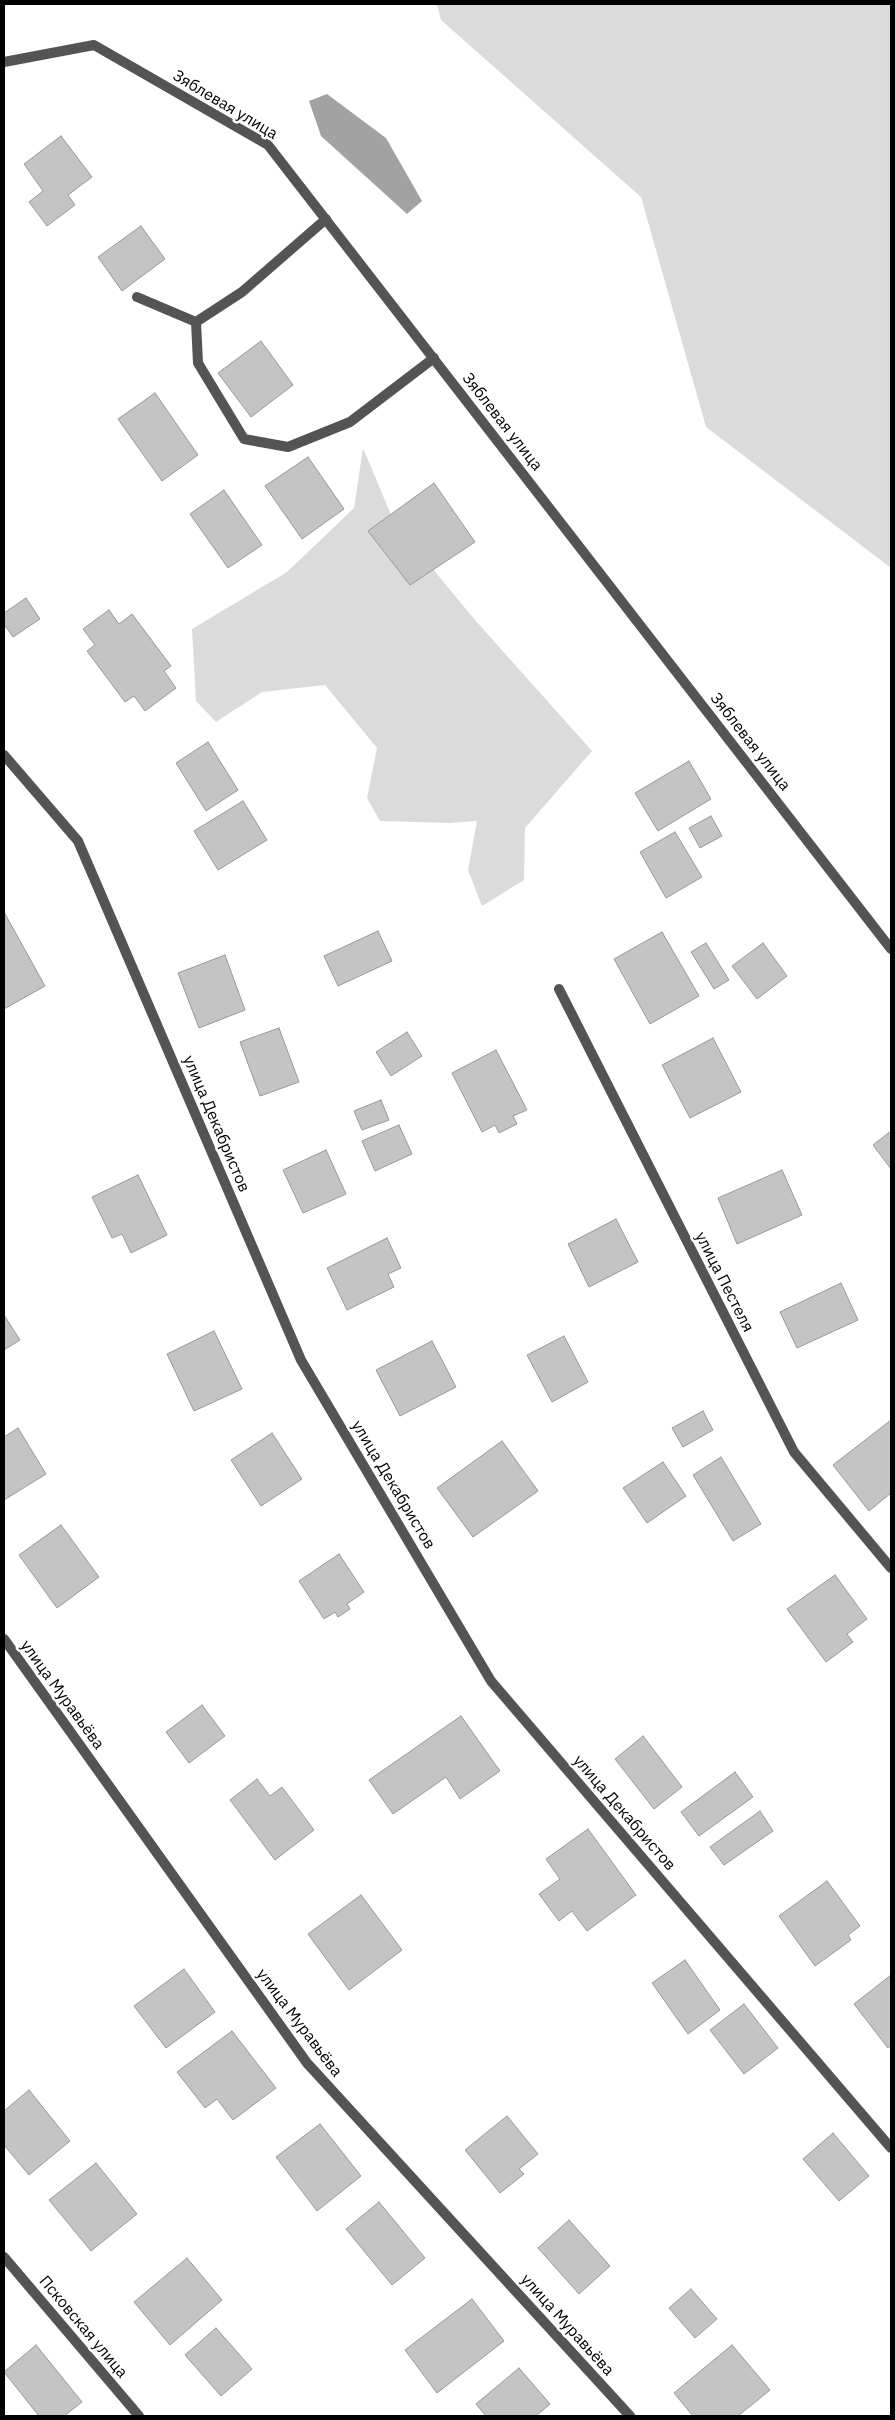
<!DOCTYPE html>
<html>
<head>
<meta charset="utf-8">
<style>
  body { margin:0 }
  #map { position:relative; width:895px; height:2420px; overflow:hidden; background:#fff; font-family:"IBM Plex Sans",sans-serif }
  canvas { display:block }
  .frame { position:absolute; inset:0; border:5px solid #000; pointer-events:none }
</style>
</head>
<body>
<div id="map">
<canvas width="895" height="2420"></canvas>
<div class="frame"></div>
</div>
<script>
const c = document.querySelector('canvas').getContext('2d');
c.lineJoin = 'round';
function fill(path, color) { c.fillStyle = color; c.fill(path, 'evenodd'); }
const toPath = rows => new Path2D(rows.map(r => 'M' + r).join(''));
function strokePath(path, color, width, dash) { c.strokeStyle = color; c.lineWidth = width; c.lineCap = dash ? 'butt' : 'round'; c.setLineDash(dash || []); c.stroke(path); }
function label(font, color, halo, rows, align = 'center') {
  c.font = font + ' "IBM Plex Sans",sans-serif'; c.lineWidth = 5; c.setLineDash([]); c.textBaseline = 'middle'; c.strokeStyle = halo; c.fillStyle = color; for (const [text, x, y, turn = 0] of rows) {
    c.save(); c.translate(x, y); c.rotate((+turn || 0) * Math.PI / 180); c.textAlign = isNaN(turn) ? turn : align; if (halo) c.strokeText(text, 0, 0); c.fillText(text, 0, 0); c.restore();
  }
}
fill(toPath([
  [437,4,891,4,891,568,706,427,641,197,441,20],
  [363,448,394,522,475,620,592,751,525,828,524,880,482,906,468,870,477,821,449,823,380,821,367,798,377,748,325,685,262,692,216,722,196,701,192,629,287,572,354,508]
]), '#dbdbdb');
fill(toPath([
  [327,94,386,138,422,201,407,214,321,136,309,101]
]), '#a2a2a2');
const building = toPath([
  [61,136,92,177,68,195,75,205,47,226,29,202,43,191,24,164,61,136],
  [141,226,165,259,122,291,98,257,141,226],
  [261,341,293,385,251,417,218,373,261,341],
  [155,393,198,455,162,481,118,419,155,393],
  [308,457,344,509,302,539,265,486,308,457],
  [434,483,475,542,410,585,368,531,434,483],
  [224,490,262,545,228,568,190,514,224,490],
  [26,598,40,619,13,637,4,624,4,613,26,598],
  [109,610,119,624,132,614,171,666,164,671,176,688,145,711,134,696,125,702,87,651,95,645,83,629,109,610],
  [208,742,238,790,206,811,176,763,208,742],
  [689,761,711,799,658,831,635,793,689,761],
  [243,801,267,840,218,870,194,831,243,801],
  [711,816,722,836,700,848,689,828,711,816],
  [675,832,702,877,666,898,640,852,675,832],
  [4,912,45,986,4,1009,4,912],
  [378,931,392,961,338,986,324,956,378,931],
  [662,932,699,996,650,1024,614,959,662,932],
  [706,943,729,980,714,989,691,952,706,943],
  [763,943,787,976,757,999,732,966,763,943],
  [225,955,245,1010,199,1028,178,973,225,955],
  [279,1028,299,1082,260,1096,240,1042,279,1028],
  [407,1032,422,1056,391,1076,376,1052,407,1032],
  [713,1038,741,1092,690,1118,662,1065,713,1038],
  [496,1050,527,1110,513,1116,517,1124,499,1133,495,1125,482,1132,452,1073,496,1050],
  [381,1100,389,1120,362,1130,354,1111,381,1100],
  [399,1125,412,1154,375,1171,362,1141,399,1125],
  [891,1131,891,1169,873,1145,891,1131],
  [326,1150,346,1194,303,1213,283,1170,326,1150],
  [782,1170,802,1215,737,1244,718,1198,782,1170],
  [138,1175,167,1235,131,1253,122,1234,112,1238,92,1197,138,1175],
  [616,1219,638,1262,589,1287,568,1244,616,1219],
  [387,1238,401,1268,388,1274,394,1287,347,1310,327,1268,387,1238],
  [841,1283,858,1320,797,1348,780,1312,841,1283],
  [4,1315,20,1340,4,1350,4,1315],
  [214,1331,242,1389,194,1411,167,1354,214,1331],
  [564,1336,588,1382,552,1402,527,1355,564,1336],
  [432,1341,456,1387,400,1416,376,1370,432,1341],
  [703,1411,713,1430,683,1447,672,1428,703,1411],
  [891,1420,891,1493,869,1511,833,1465,891,1420],
  [18,1428,46,1474,4,1500,4,1437,18,1428],
  [272,1433,302,1479,261,1506,231,1460,272,1433],
  [502,1441,538,1491,473,1537,437,1488,502,1441],
  [721,1457,761,1524,733,1541,693,1475,721,1457],
  [663,1462,686,1496,647,1523,623,1488,663,1462],
  [61,1525,99,1577,57,1608,19,1555,61,1525],
  [339,1554,364,1592,347,1604,350,1609,338,1617,335,1612,324,1619,299,1581,339,1554],
  [835,1575,867,1619,847,1634,853,1642,826,1662,787,1609,835,1575],
  [202,1705,225,1736,189,1763,166,1732,202,1705],
  [461,1716,500,1771,460,1799,446,1777,393,1814,369,1780,461,1716],
  [643,1736,682,1787,654,1809,615,1759,643,1736],
  [735,1772,753,1797,699,1836,681,1812,735,1772],
  [257,1779,270,1796,282,1787,314,1830,275,1860,230,1800,257,1779],
  [760,1811,773,1831,724,1865,710,1847,760,1811],
  [588,1829,636,1895,587,1931,572,1911,559,1921,539,1894,560,1879,546,1859,588,1829],
  [827,1881,860,1926,848,1935,851,1940,815,1966,779,1916,827,1881],
  [361,1895,402,1950,349,1990,308,1934,361,1895],
  [685,1960,720,2010,688,2034,652,1983,685,1960],
  [184,1969,215,2012,166,2048,134,2006,184,1969],
  [891,1975,891,2045,888,2048,854,2004,891,1975],
  [744,2004,778,2048,744,2074,710,2030,744,2004],
  [232,2031,276,2088,233,2120,217,2099,205,2108,177,2072,232,2031],
  [29,2090,70,2141,29,2175,4,2145,4,2111,29,2090],
  [507,2116,538,2154,519,2169,524,2174,500,2193,465,2150,507,2116],
  [320,2124,361,2176,317,2211,276,2157,320,2124],
  [833,2133,869,2176,839,2201,803,2159,833,2133],
  [96,2163,137,2214,91,2251,49,2200,96,2163],
  [379,2202,425,2258,392,2285,346,2229,379,2202],
  [569,2220,610,2266,579,2294,538,2248,569,2220],
  [187,2258,222,2300,170,2345,134,2302,187,2258],
  [691,2289,717,2319,695,2338,669,2308,691,2289],
  [472,2299,504,2341,437,2393,405,2350,472,2299],
  [216,2328,252,2369,221,2396,185,2355,216,2328],
  [36,2345,82,2402,64,2416,39,2416,4,2372,36,2345],
  [732,2345,770,2390,738,2416,693,2416,674,2393,732,2345],
  [519,2368,550,2404,536,2416,486,2416,476,2404,519,2368]
]);
fill(building, '#c4c4c4');
strokePath(building, '#989898', 1);
strokePath(toPath([
  [326,219,242,292,196,322,198,363,244,439,288,447,350,422,434,358],
  [137,297,196,322]
]), '#545454', 10);
strokePath(toPath([
  [4,62,94,45,268,145,891,949],
  [4,755,78,841,301,1360,491,1681,891,2148],
  [559,989,794,1452,891,1568],
  [4,1639,307,2063,630,2416],
  [4,2257,139,2416]
]), '#545454', 10);
label('16px', '#000', '#fff', [
  ["Зяблевая улица",225,105,31],
  ["Зяблевая улица",502,422,52],
  ["Зяблевая улица",750,742,52],
  ["улица Декабристов",216,1124,67],
  ["улица Пестеля",724,1282,63],
  ["улица Декабристов",393,1485,59],
  ["улица Муравьёва",62,1695,54],
  ["улица Декабристов",624,1813,49],
  ["улица Муравьёва",299,2023,53],
  ["улица Муравьёва",567,2325,48],
  ["Псковская улица",83,2327,50]
]);
</script>
</body>
</html>
